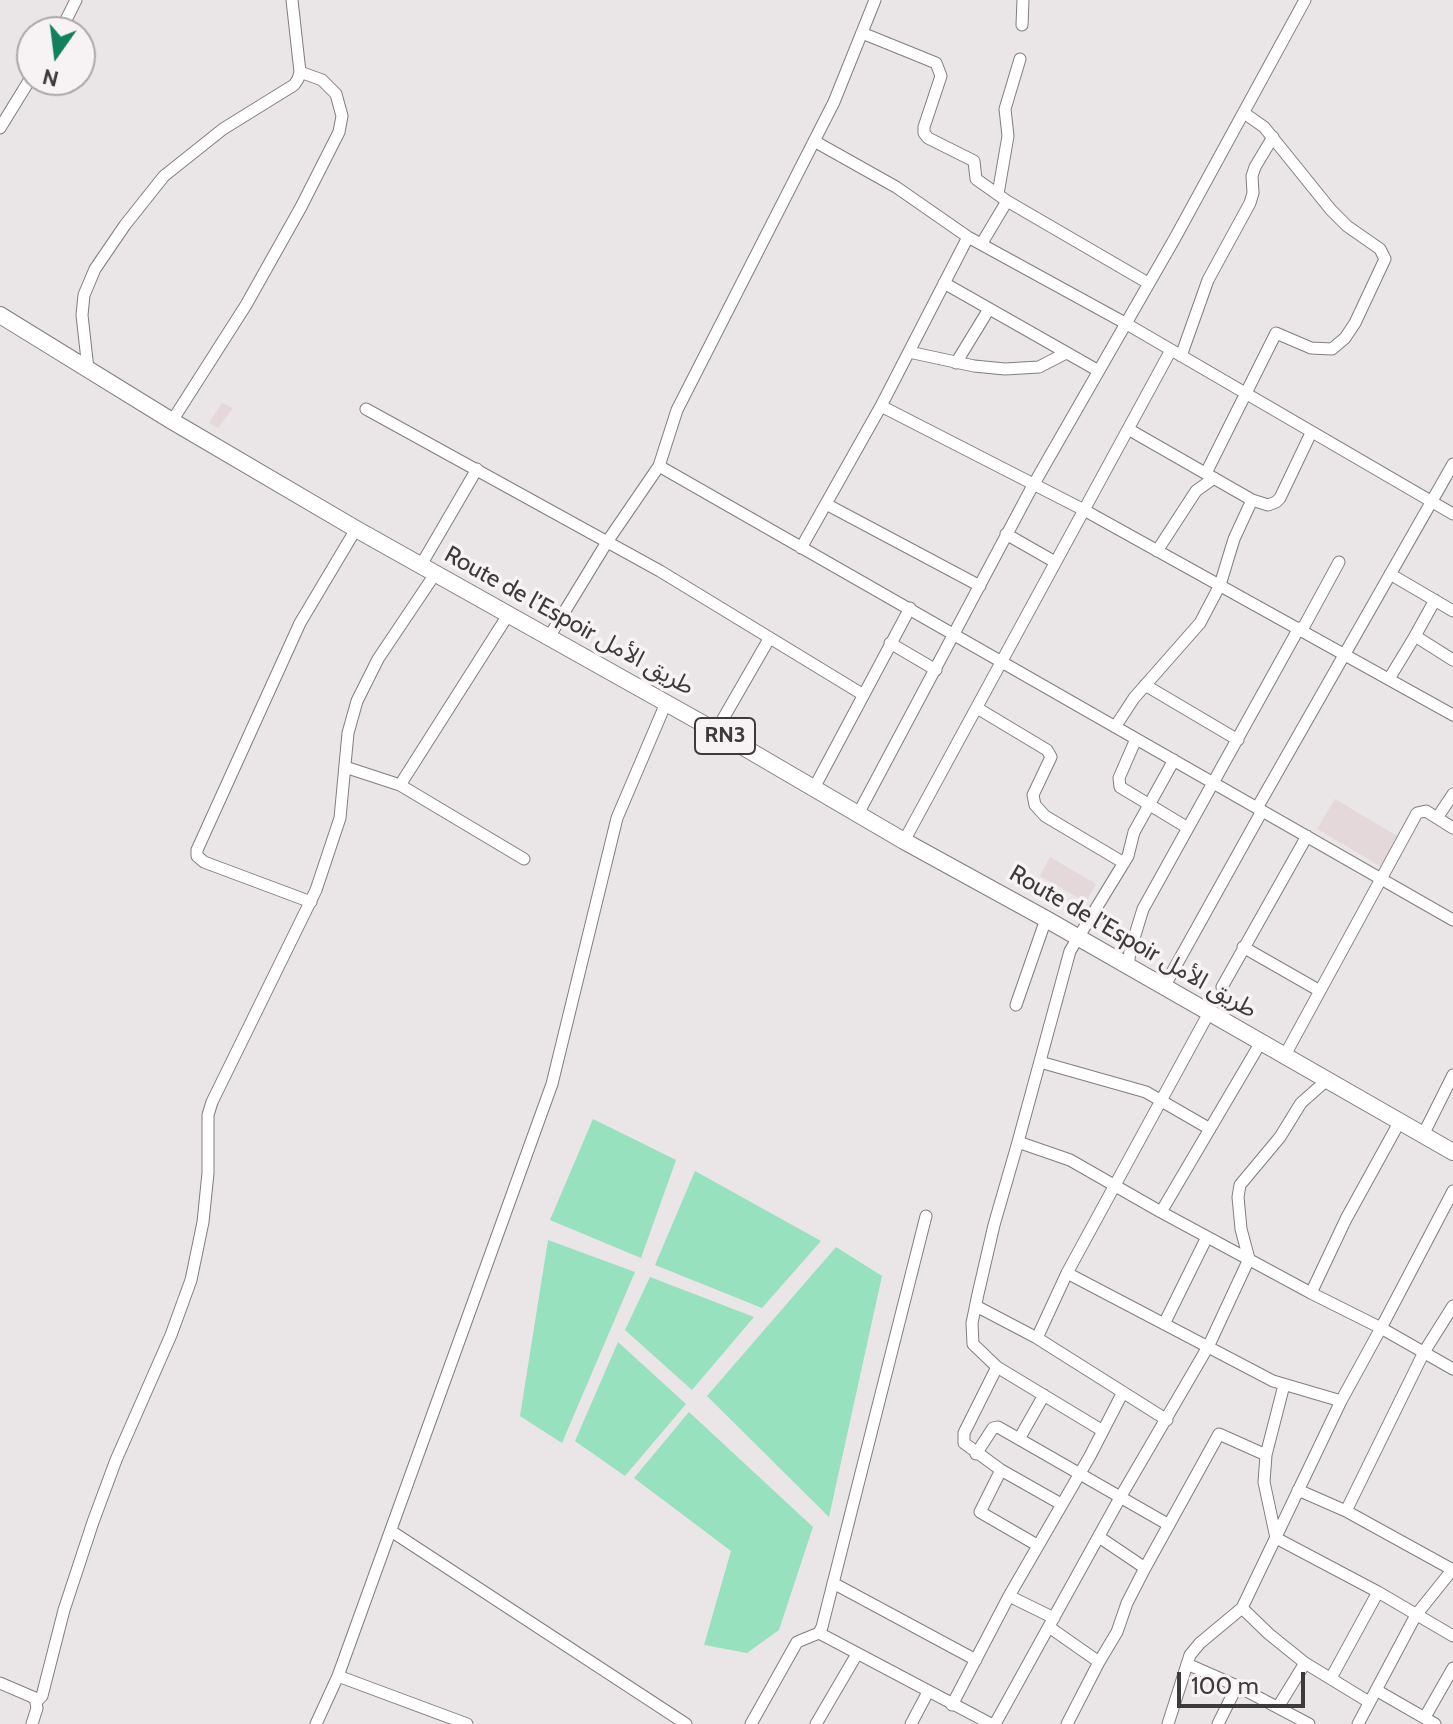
<!DOCTYPE html>
<html>
<head>
<meta charset="utf-8">
<style>
  body { margin:0 }
  #map { position:relative; width:1453px; height:1724px; overflow:hidden; background:#eae5e6; font-family:Cabin,sans-serif }
  canvas { display:block }
  .north { position:absolute; left:16px; top:16px; width:80px; height:80px; box-sizing:border-box; background:#f7f2f3; border:2px solid #aca8a9; border-radius:50%; rotate:194deg; font-size:22px; font-weight:700; line-height:32px; text-align:center; color:#3c3a3b }
  .north::after { content:''; display:block; margin:auto; width:28px; height:36px; background:#12805c; clip-path:polygon(50% 0,100% 100%,50% 72%,0 100%) }
  .scale { position:absolute; left:1177px; top:1672px; width:128px; height:36px; box-sizing:border-box; border:4px solid #3c3a3b; border-top:0; padding-left:10px; font-size:24px; line-height:28px; white-space:nowrap; color:#3c3a3b; -webkit-text-stroke:6px #f7f2f3; paint-order:stroke }
</style>
</head>
<body>
<div id="map">
<canvas width="1453" height="1724"></canvas>
<div class="north">N</div>
<div class="scale">100 m</div>
</div>
<script>
const c = document.querySelector('canvas').getContext('2d');
c.lineJoin = 'round';
function fill(path, color) { c.fillStyle = color; c.fill(path, 'evenodd'); }
const toPath = rows => new Path2D(rows.map(r => 'M' + r).join(''));
function strokePath(path, color, width, dash) { c.strokeStyle = color; c.lineWidth = width; c.lineCap = dash ? 'butt' : 'round'; c.setLineDash(dash || []); c.stroke(path); }
function label(font, color, halo, rows, align = 'center') {
  c.font = font + ' Cabin,"Noto Sans Arabic",sans-serif'; c.lineWidth = 7; c.setLineDash([]); c.textBaseline = 'middle'; c.strokeStyle = halo; c.fillStyle = color; for (const [text, x, y, turn = 0] of rows) {
    c.save(); c.translate(x, y); c.rotate((+turn || 0) * Math.PI / 180); c.textAlign = isNaN(turn) ? turn : align; if (halo) c.strokeText(text, 0, 0); c.fillText(text, 0, 0); c.restore();
  }
}
fill(toPath([
  [222,403,233,408,218,428,209,423],
  [1335,799,1399,837,1385,869,1317,829],
  [1050,857,1096,884,1086,902,1040,876]
]), '#e5d8db');
fill(toPath([
  [593,1119,676,1160,641,1258,550,1220],
  [695,1171,821,1241,762,1308,655,1265],
  [548,1240,635,1272,562,1443,520,1416],
  [836,1247,882,1276,829,1517,707,1396],
  [650,1277,754,1317,692,1390,625,1330],
  [618,1342,686,1404,625,1476,575,1441],
  [689,1412,813,1527,779,1630,747,1653,704,1645,731,1551,634,1478]
]), '#97e1bf');
const minor = toPath([
  [1022,25,1023,0],
  [60,32,76,0],
  [862,33,936,63,941,76,924,127,924,133,928,138,974,161,976,179,1007,201,1148,283],
  [0,128,32,76],
  [814,141,896,187,968,237],
  [998,194,1008,136,1005,109,1020,59],
  [982,243,1007,201],
  [944,283,1097,370],
  [909,352,974,366,1005,369,1039,367,1066,353],
  [1181,356,1208,280,1250,203,1253,193,1252,176,1255,167,1273,137],
  [956,363,989,309],
  [88,369,82,315,84,295,95,269,125,225,164,176,223,129,294,85,298,79,300,72,292,0],
  [881,406,968,237,1125,323,1453,514],
  [366,409,660,571,862,694],
  [172,421,246,305,301,207,339,132,342,116,336,94,322,80,300,72],
  [1128,429,1252,500,1268,505,1276,502,1280,498,1311,433],
  [659,466,1453,920],
  [1206,473,1276,333,1311,348,1332,349,1345,338,1355,323,1385,259,1380,249,1347,226,1331,210,1264,127,1244,113],
  [826,504,980,586],
  [1006,534,1055,562],
  [801,548,881,406,1084,510,1453,715],
  [1157,551,1196,491,1214,478],
  [421,565,477,469],
  [1390,574,1453,611],
  [1435,600,1415,636,1453,660],
  [1302,630,1339,562],
  [549,637,607,542,659,466,677,410,834,102,875,0],
  [890,643,936,670],
  [1389,679,1415,636],
  [1145,685,1238,740],
  [977,708,1047,750,1051,757,1033,795,1035,805,1045,816,1124,863],
  [1115,727,1134,698,1200,623,1220,585,1234,539,1252,500],
  [716,731,769,639],
  [1136,739,1119,778,1120,787,1188,828],
  [345,767,400,785,524,859],
  [400,785,508,615],
  [814,788,910,608],
  [1257,808,1453,464],
  [858,814,1031,489,1175,238,1305,0],
  [1437,818,1453,794],
  [904,841,1171,350],
  [311,902,204,862,197,856,197,850,300,623,356,529],
  [1243,947,1320,991],
  [1128,967,1130,951,1143,909,1299,628],
  [1164,987,1262,811],
  [1222,987,1307,836],
  [1016,1005,1046,919],
  [1285,1055,1417,813,1426,811,1453,828],
  [1040,1062,1146,1092,1210,1129],
  [1423,1135,1453,1075],
  [1018,1142,994,1225,978,1294,972,1323,973,1344,997,1367,1103,1431],
  [1453,1191,1381,1328,1453,1369],
  [1161,1212,1070,1160,1018,1142,1070,951,1128,856,1134,832,1174,760],
  [1067,1273,1273,1381,1341,1401],
  [1311,1293,1346,1219,1400,1121],
  [976,1306,1037,1338],
  [1164,1324,1207,1237],
  [997,1367,964,1433,964,1443,1001,1470,1061,1504],
  [1284,1385,1266,1455,1264,1482,1276,1538,1378,1592,1453,1636],
  [1167,1420,1037,1338,1067,1273,1205,1020],
  [1019,1439,1044,1395],
  [976,1454,993,1428,998,1427,1169,1525],
  [1001,1470,980,1512,1037,1545],
  [1298,1490,1346,1511,1453,1570],
  [1346,1511,1424,1352,1453,1306],
  [391,1531,686,1724],
  [1145,1568,1219,1434,1266,1455],
  [833,1583,976,1660],
  [1009,1596,1054,1618],
  [1242,1608,1341,1401,1381,1328,1311,1293,1161,1212,1261,1042],
  [1049,1627,1099,1662],
  [819,1633,991,1724],
  [1187,1664,1237,1686,1309,1724],
  [338,1676,467,1724],
  [1331,1678,1378,1592],
  [0,1683,35,1698,37,1708,32,1724],
  [1376,1690,1435,1724],
  [36,1702,42,1696,64,1610,93,1522,116,1460,171,1335,191,1280,203,1222,208,1173,208,1115,212,1102,316,890,340,818,348,733,357,701,378,659,435,574],
  [952,1705,1009,1596,1090,1456,1123,1392],
  [1278,1707,1305,1663],
  [1425,1717,1453,1668],
  [316,1724,338,1676,552,1084,617,818,666,703],
  [751,1724,797,1642,819,1633,822,1627,926,1216],
  [816,1724,857,1654],
  [911,1724,928,1692],
  [995,1724,1121,1496,1209,1345,1249,1259,1241,1229,1238,1197,1240,1185,1280,1137,1301,1103,1327,1080],
  [1067,1724,1099,1662,1117,1632,1127,1603,1145,1568,1099,1537],
  [1168,1724,1190,1655,1200,1643,1242,1608,1269,1634,1305,1663,1369,1702],
  [1218,1724,1237,1686],
  [1358,1724,1416,1615,1453,1569]
]);
const highway = toPath([
  [0,315,172,421,356,529,716,731,904,841,1046,919,1453,1152]
]);
strokePath(minor, '#827e7f', 13);
strokePath(highway, '#827e7f', 18);
strokePath(minor, '#fff', 11);
strokePath(highway, '#fff', 16);
for (const [x, y, w] of [
  [725,736,60]
]) { const box = new Path2D(); box.roundRect(x - w / 2, y - 18, w, 36, 6); c.fillStyle = '#f7f2f3'; c.fill(box); strokePath(box, '#3c3a3b', 2); }
label('bold 22px', '#3c3a3b', null, [
  ["RN3",725,736]
]);
label('24px', '#3c3a3b', '#f7f2f3', [
  ["Route de l’Espoir طريق الأمل",569,621,29],
  ["Route de l’Espoir طريق الأمل",1133,942,30]
]);
</script>
</body>
</html>
